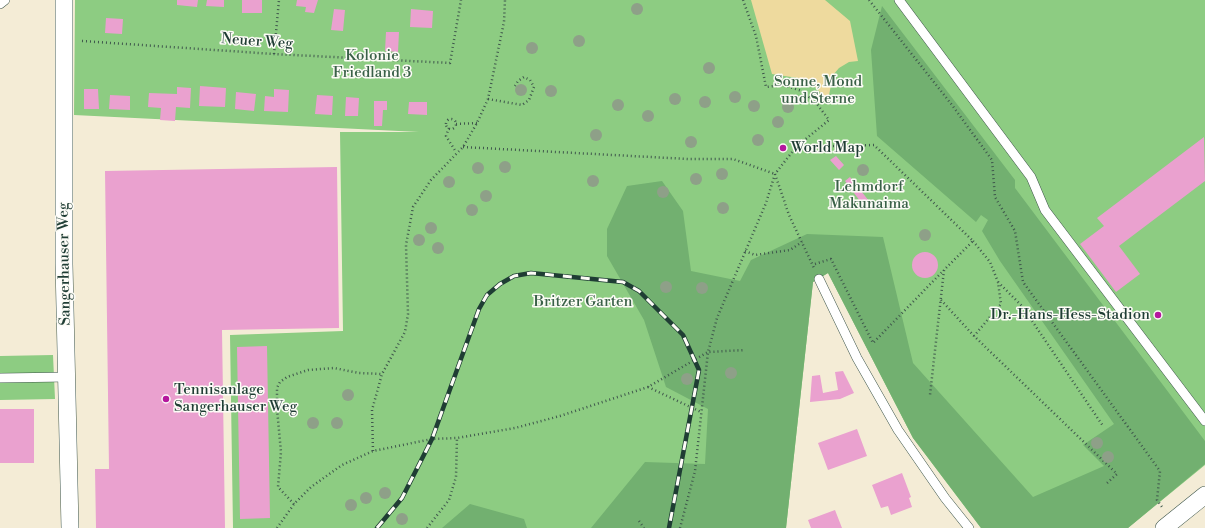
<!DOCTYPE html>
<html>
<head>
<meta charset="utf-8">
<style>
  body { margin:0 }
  canvas { display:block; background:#f4ecd6 }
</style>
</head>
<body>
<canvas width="1205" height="528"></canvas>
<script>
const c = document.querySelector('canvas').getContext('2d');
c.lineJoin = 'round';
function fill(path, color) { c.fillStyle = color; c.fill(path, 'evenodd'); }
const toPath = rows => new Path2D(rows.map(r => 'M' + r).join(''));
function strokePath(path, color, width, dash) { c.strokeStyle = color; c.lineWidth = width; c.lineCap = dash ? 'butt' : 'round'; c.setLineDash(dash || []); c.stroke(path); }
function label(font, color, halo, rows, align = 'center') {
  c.font = font + ' "Libre Bodoni",serif'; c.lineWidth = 3; c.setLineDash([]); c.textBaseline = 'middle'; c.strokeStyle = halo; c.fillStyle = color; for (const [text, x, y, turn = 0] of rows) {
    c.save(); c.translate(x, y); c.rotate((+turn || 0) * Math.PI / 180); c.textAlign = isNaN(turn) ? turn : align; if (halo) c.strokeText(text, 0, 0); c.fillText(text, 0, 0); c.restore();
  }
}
fill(toPath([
  [75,0,1205,0,1205,465,1128,528,981,528,913,438,828,273,813,282,786,528,233,528,230,335,343,331,340,132,419,132,74,115],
  [53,355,55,399,0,400,0,356]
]), '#8dcc82');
fill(toPath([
  [882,6,1015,180,1015,188,1205,441,1205,464,1128,528,981,528,913,438,828,273,813,282,786,528,591,528,645,462,705,464,708,409,666,387,644,320,607,256,607,229,627,186,662,181,683,211,691,271,740,281,751,260,807,234,883,237,913,363,1033,497,1104,466,1083,445,1114,424,1000,261,982,231,988,220,981,215,976,222,877,136,871,50],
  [470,504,524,519,527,528,442,528]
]), '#72b070');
fill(toPath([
  [751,0,825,0,850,21,858,61,849,62,839,68,833,75,828,100,812,84,804,79,772,74]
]), '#eeda9e');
fill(toPath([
  [177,0,198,0,197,7,177,5],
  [207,0,224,0,224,7,206,6],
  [242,0,262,0,262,13,242,13],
  [297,0,318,0,314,13,305,12,306,7,296,6],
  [334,9,345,10,343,31,331,30],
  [411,9,433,11,432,28,410,27],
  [106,18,123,19,122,34,105,33],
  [386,32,399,32,398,52,385,51],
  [200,86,226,88,225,107,199,106],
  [177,87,191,88,190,108,176,107,175,121,160,120,161,108,148,107,149,93,177,94],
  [84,89,98,89,99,109,84,109],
  [274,89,289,90,288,112,264,111,265,96,274,97],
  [236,92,256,94,254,111,235,109],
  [110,95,130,96,130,110,109,109],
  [317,95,333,96,332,115,315,114],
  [346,97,359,98,358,116,345,116],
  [374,101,387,101,387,110,383,110,382,126,374,126],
  [409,102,427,102,427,115,408,114],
  [1204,137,1205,181,1119,246,1140,274,1116,292,1080,244,1104,226,1097,218],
  [836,156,844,165,839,170,830,160],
  [337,167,339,328,222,330,225,528,96,528,95,469,109,469,105,171],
  [850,177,869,201,863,205,845,181],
  '912 265a13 13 0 1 1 26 0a13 13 0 1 1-26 0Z',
  [267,346,270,518,240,519,237,347],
  [843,371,854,393,840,399,810,402,812,376,820,375,823,393,838,390,835,372],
  [0,409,34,409,34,463,0,463],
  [857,429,867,456,828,470,818,443],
  [902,473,911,497,909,498,912,507,891,515,888,506,881,508,872,485],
  [835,510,842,528,811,528,808,520]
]), '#eaa1cf');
const lane = toPath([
  [899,0,1031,177,1045,210,1205,421],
  [0,4,5,0],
  [819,279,857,358,898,430,945,498,969,528],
  [0,378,68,377]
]);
const street = toPath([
  [64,0,64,264,70,528],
  [1164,528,1205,495]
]);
strokePath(lane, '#3f574c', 10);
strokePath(street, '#3f574c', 18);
strokePath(toPath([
  [743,0,756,36,766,87,783,85,802,91,817,104,829,120,796,147,775,174,766,203,717,318,708,352,745,350],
  [869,0,952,105,992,160,995,197,1015,231,1023,282,1160,471,1157,500,1162,507],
  [82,41,274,54,450,63,461,0],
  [274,54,279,0],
  [488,99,522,105,529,100,534,87,530,80,524,77,518,81,515,86],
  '446 124a5 5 0 1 1 10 0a5 5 0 1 1-10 0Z',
  [456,124,477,123],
  [449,128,446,136,456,152],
  [463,147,688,159,733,159,775,174],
  [797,147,874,145,973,241,944,270,930,395],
  [775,174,789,215,814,268],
  [973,241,990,262,998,282,1001,304,974,336],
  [745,251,755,255,790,250,802,242],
  [815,264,831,259,873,343,944,270],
  [998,282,1022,306,1103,426],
  [941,300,974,336,1117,474,1106,484],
  [648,387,701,412],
  [373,451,372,410,382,374,405,332,408,314,406,245,413,207,431,180,463,147,477,123,488,99,504,22,505,0],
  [294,504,278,487,281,452,277,409,277,388,280,382,287,377,308,370,334,368,359,373,382,374],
  [639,521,644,528],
  [277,528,294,504,311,487,342,465,373,451,432,439,457,438,515,428,560,416,648,387,708,352,695,471,680,528],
  [427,528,449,500,456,477,457,438]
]), '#3f574c', 2.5, [1, 3]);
strokePath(lane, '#fff', 9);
strokePath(street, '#fff', 17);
const rail = toPath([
  [377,528,402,498,432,439,479,309,487,295,500,284,514,276,531,273,623,282,639,291,683,335,699,370,669,528]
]);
strokePath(rail, '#1f3d34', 4.5);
strokePath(rail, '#fdfcf7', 3, [9]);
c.fillStyle = '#8ea088';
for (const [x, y] of [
  [637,9],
  [579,41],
  [532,48],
  [709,68],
  [521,90],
  [551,91],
  [735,97],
  [675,99],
  [705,102],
  [618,105],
  [754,106],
  [788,107],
  [648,116],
  [778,122],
  [596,135],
  [758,140],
  [691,142],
  [505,167],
  [478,168],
  [863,170],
  [722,174],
  [696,179],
  [593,181],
  [449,182],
  [663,192],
  [486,196],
  [723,208],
  [472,210],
  [431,228],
  [925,235],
  [419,240],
  [438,248],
  [666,287],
  [702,288],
  [731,373],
  [687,379],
  [348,395],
  [313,423],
  [337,423],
  [1097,443],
  [1108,457],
  [385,493],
  [366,498],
  [351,505],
  [402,519]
]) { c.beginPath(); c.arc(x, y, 6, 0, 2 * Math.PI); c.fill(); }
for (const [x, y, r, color] of [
  [783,148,4,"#b5179e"],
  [1158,315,4,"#b5179e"],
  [166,399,4,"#b5179e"]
]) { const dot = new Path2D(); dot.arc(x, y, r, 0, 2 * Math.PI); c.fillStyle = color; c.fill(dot); strokePath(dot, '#fdfcf7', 1.5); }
label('15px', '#1f3d34', '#fdfcf7', [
  ["Neuer Weg",257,42,4],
  ["Sangerhauser Weg",65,264,-91]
]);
label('15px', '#3a6148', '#fdfcf7', [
  ["Kolonie",372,56],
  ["Friedland 3",372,73],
  ["Sonne, Mond",818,82],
  ["und Sterne",818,99],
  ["Lehmdorf",869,187],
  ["Makunaima",869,204],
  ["Britzer Garten",583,302]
]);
label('15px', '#1f3d34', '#fdfcf7', [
  ["World Map",791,148],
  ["Dr.-Hans-Hess-Stadion",1150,315,"right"],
  ["Tennisanlage",174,390],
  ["Sangerhauser Weg",174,407]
], 'left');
</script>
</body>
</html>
